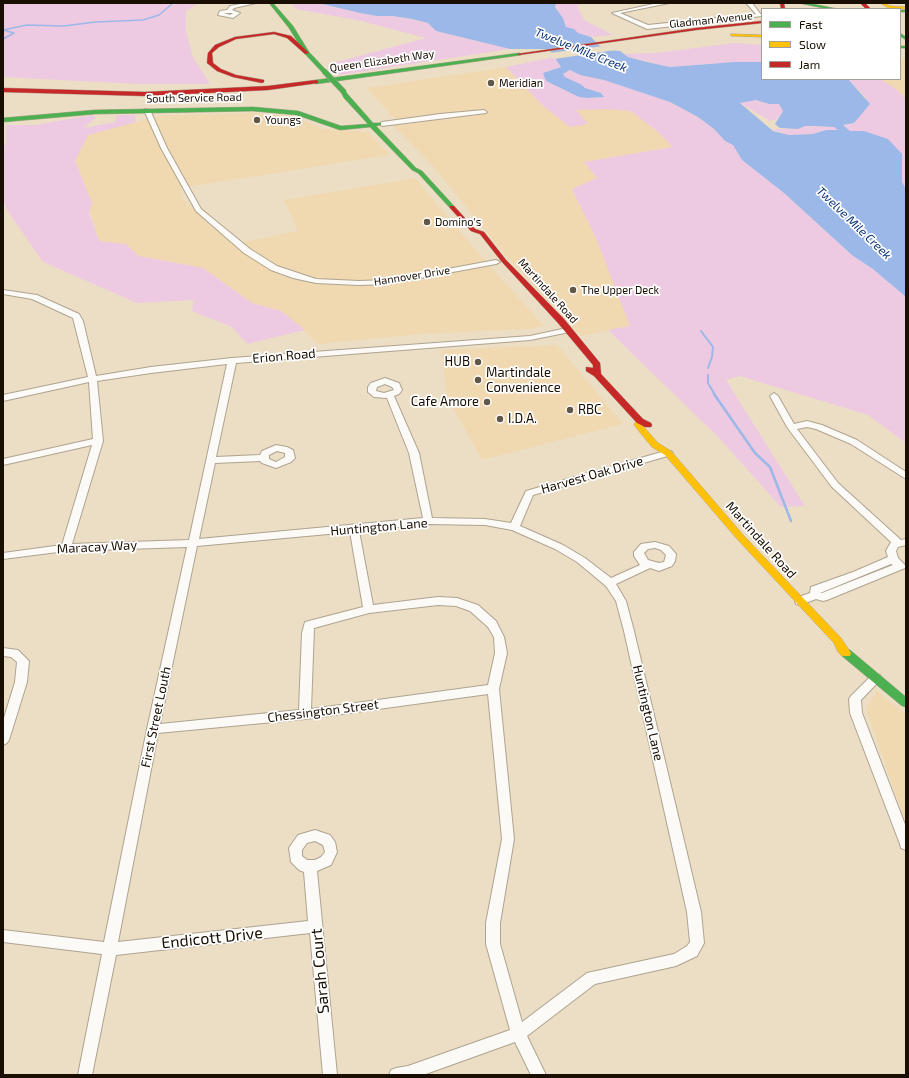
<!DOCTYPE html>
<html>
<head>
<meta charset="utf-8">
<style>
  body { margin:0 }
  #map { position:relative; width:909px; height:1078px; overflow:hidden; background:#ecdec5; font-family:"Exo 2",sans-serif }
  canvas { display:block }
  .frame { position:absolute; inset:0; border:4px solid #180e01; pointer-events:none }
  .legend { position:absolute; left:761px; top:8px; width:140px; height:72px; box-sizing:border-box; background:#fff; border:1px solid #a39f99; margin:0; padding:5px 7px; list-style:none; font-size:12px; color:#180e01 }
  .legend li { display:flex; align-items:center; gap:8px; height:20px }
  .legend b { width:20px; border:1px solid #a39f99 }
</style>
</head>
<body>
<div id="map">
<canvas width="909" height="1078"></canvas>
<div class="frame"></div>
<ul class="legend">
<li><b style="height:5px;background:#4caf50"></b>Fast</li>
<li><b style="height:5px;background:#ffc107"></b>Slow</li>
<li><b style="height:5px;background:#c62828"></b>Jam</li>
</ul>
</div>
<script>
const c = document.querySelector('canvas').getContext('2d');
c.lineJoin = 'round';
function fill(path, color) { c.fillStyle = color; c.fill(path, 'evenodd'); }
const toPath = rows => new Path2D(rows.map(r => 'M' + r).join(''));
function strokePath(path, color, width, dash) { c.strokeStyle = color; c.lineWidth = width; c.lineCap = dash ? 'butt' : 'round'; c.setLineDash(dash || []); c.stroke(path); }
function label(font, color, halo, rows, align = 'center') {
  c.font = font + ' "Exo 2",sans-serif'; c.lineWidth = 3.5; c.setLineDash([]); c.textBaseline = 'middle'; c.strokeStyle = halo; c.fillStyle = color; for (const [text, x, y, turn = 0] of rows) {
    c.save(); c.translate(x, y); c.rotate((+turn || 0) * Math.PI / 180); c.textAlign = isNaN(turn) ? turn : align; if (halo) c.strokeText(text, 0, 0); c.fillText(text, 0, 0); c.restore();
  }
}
fill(toPath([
  [906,58,906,99,896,89,880,79,900,79,900,59],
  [506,67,543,106,576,110,605,109,631,111,658,132,673,147,584,162,597,178,572,190,596,238,630,326,581,336,506,256,433,166,395,127,394,118,367,88],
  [252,113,294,116,323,129,368,132,390,155,181,188,183,199,232,244,298,231,284,200,415,178,479,254,544,326,530,329,422,334,319,344,281,311,252,303,203,268,139,256,126,244,99,241,75,161,88,135,163,115],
  [557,345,623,424,482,460,447,397,441,350],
  [877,691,906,715,906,820,905,821,866,709]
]), '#f0d8b1');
fill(toPath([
  [3,3,199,3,186,11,186,31,193,57,210,84,137,84,3,77],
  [291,3,318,3,360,13,377,16,393,16,411,19,428,23,436,31,510,49,339,75,329,64,426,38,361,21,296,9],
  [558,3,587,3,577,6,584,20,613,35,591,37,578,33,574,29,566,28,563,18,555,7,556,4],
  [735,43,762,45,762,62,734,62,670,67,629,57,622,54,656,53],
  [555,57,561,67,546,72,546,81,564,90,587,98,599,98,601,93,585,88,582,85,565,77,563,74,570,70,580,75,604,80,670,102,698,117,714,129,725,141,733,145,742,160,784,193,853,256,873,269,906,297,906,443,868,415,740,376,726,380,805,506,781,507,719,438,608,330,630,326,596,238,572,189,597,178,584,162,673,147,658,132,631,111,605,109,576,110,588,124,570,127,543,106,506,67],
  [848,79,880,79,896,89,906,99,906,189,902,182,902,154,864,131,850,131,843,125,854,123,866,98],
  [756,100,769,104,779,104,783,111,777,119,770,121,739,102],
  [92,115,96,118,83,128,115,122,117,115,135,115,136,122,88,135,75,161,92,203,89,213,99,241,126,244,139,256,203,268,252,303,281,311,305,330,247,344,232,327,192,311,194,300,137,303,43,262,7,210,3,199,3,147,6,144,6,125,35,125],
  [805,126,834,127,839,130,826,130,813,134,789,135,771,129,798,129]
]), '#edcae1');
fill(toPath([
  [318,3,558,3,556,4,555,7,563,18,566,27,574,29,578,33,591,37,600,46,607,50,620,51,628,57,647,62,670,67,734,62,762,62,762,79,848,79,870,104,854,123,843,125,850,131,864,131,888,139,902,154,902,182,906,189,906,297,873,269,853,256,784,193,742,160,733,145,725,141,714,129,698,117,670,102,604,80,580,75,570,70,568,71,563,74,565,77,582,85,585,88,601,93,604,97,587,98,579,97,546,81,543,73,561,67,549,49,510,49,436,31,428,23,412,19,393,16,377,16,360,13],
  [756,100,769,104,779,104,783,111,775,124,780,128,798,129,805,126,813,126,834,127,838,130,826,130,813,134,789,135,773,131,740,103]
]), '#9cb8e8');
fill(toPath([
  [604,46,622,49,554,59,549,53]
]), '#ecdec5');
strokePath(toPath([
  [3,39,14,33,3,30,27,25,63,26,96,22,143,20,159,15,173,3]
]), '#9cb8e8', 1.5);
strokePath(toPath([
  [701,331,713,347,712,357,708,368],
  [708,375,708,383,715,395]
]), '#9cb8e8', 2);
strokePath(toPath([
  [714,394,755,453,770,467,791,521]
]), '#9cb8e8', 2.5);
const street = toPath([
  [245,3,256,3,234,8,232,10,240,13,233,18,218,15,220,11,227,10,230,6,245,3],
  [224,13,233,13,230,15,224,13],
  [658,3,669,3,620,13,648,25,756,14,746,3,752,3,762,16,647,29,612,13,658,3],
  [145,109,150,110,167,148,201,209,250,249,277,266,316,279,359,281,388,280,496,260,500,262,496,264,388,284,359,285,316,283,293,278,271,270,244,253,196,211,161,148,144,110,145,109],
  [484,110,487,112,486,113,382,126,379,124,382,122,440,114,484,110],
  [3,290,37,295,79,314,83,321,96,376,151,367,232,358,530,336,567,328,570,328,570,332,530,340,236,363,216,457,260,455,262,451,276,445,287,447,293,450,295,458,291,462,276,468,262,463,260,461,215,463,199,539,423,518,409,453,387,398,374,397,368,392,368,387,371,383,385,378,399,383,402,390,399,394,394,396,419,453,432,518,485,519,511,523,526,491,665,451,671,451,673,453,671,455,533,495,520,526,563,545,585,558,611,578,640,565,634,556,634,552,641,544,655,542,669,546,676,554,675,561,672,566,659,571,650,568,616,584,626,601,634,631,701,912,704,943,697,956,676,966,595,984,527,1036,546,1075,531,1075,515,1042,423,1075,389,1075,391,1070,396,1068,408,1066,510,1030,486,944,486,923,502,839,488,694,305,719,158,733,118,942,308,921,304,872,299,870,291,862,289,848,298,835,315,830,330,835,335,842,337,852,331,865,317,871,337,1075,323,1075,310,933,116,955,92,1075,78,1075,102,954,3,942,3,930,104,942,147,729,187,547,66,551,3,559,3,553,62,545,92,445,3,465,3,459,93,439,89,382,3,401,3,395,88,377,73,318,32,299,3,294,3,290],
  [227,364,189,540,72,544,103,441,97,381,151,373,227,364],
  [385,384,392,387,394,390,384,393,376,391,377,387,385,384],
  [277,451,285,453,285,457,276,462,269,459,269,455,277,451],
  [428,524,485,525,512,530,555,549,577,562,606,586,616,601,624,631,687,912,690,942,687,946,674,954,587,973,522,1022,500,944,500,923,514,839,499,689,507,653,504,637,496,621,478,605,457,598,438,597,373,605,359,531,428,524],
  [350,532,363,607,305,622,302,633,299,710,160,724,197,546,350,532],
  [655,548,661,550,666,555,664,562,659,563,648,560,644,553,648,549,655,548],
  [438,605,456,606,470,611,488,627,494,637,495,653,488,685,311,709,314,628,369,613,438,605],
  [315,841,323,845,325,852,321,857,315,860,307,860,302,856,302,850,307,843,315,841],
  [774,393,778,396,794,424,807,421,822,425,857,440,906,472,906,479,851,444,816,429,807,427,797,429,838,483,901,540,906,539,906,545,898,547,896,551,898,558,906,566,905,568,827,600,823,601,816,599,800,605,796,604,795,601,796,598,810,593,811,587,853,572,888,557,886,551,891,542,832,487,787,427,770,396,774,393],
  [891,564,893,565,822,593,820,593,891,564],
  [3,648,18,650,29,661,27,682,9,740,7,743,3,745,3,721,15,682,17,662,11,657,3,656,3,648],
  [876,674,880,675,882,678,861,700,862,713,906,827,906,850,901,848,900,844,850,713,849,699,851,696,872,675,876,674]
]);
const fast = toPath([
  [269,3,273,3,293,26,309,52,326,70,326,72,322,72,305,54,289,28,269,3],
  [798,3,808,3,838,9,828,9,798,3],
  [900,10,906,10,906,12,900,12,900,10],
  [900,33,906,37,906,40,900,36,900,33],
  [900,46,906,46,906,48,900,48,900,46],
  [519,53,521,54,521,55,316,84,313,82,316,80,519,53],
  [344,90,373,123,381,123,381,125,376,126,416,168,422,171,454,206,454,208,450,208,418,173,412,170,370,127,340,130,297,115,253,111,95,114,3,122,3,118,95,110,253,107,298,111,341,126,368,124,344,98,341,92,344,90],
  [846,649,850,650,906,697,906,707,902,706,842,656,841,653,842,650,846,649]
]);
const slow = toPath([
  [880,3,885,3,890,6,906,7,906,9,889,8,880,3],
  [731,34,762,35,762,37,733,36,731,36,731,34],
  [637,419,643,419,644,421,642,425,658,443,671,451,744,536,841,638,851,653,850,656,842,656,838,652,834,643,738,540,665,455,652,447,634,425,637,419]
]);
const jam = toPath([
  [780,3,784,3,785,9,781,9,780,3],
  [860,3,865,3,871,9,866,9,860,3],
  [762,21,762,23,696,30,519,55,517,54,696,28,762,21],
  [274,32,291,36,309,53,305,54,287,38,274,34,236,39,219,47,212,53,213,63,221,69,236,75,264,80,264,82,262,83,233,77,217,71,207,63,208,53,215,45,235,37,274,32],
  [316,80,318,81,318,83,268,90,145,96,3,92,3,88,145,92,268,86,316,80],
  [450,206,454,206,475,229,484,232,506,260,564,319,600,363,601,374,643,419,651,423,652,425,651,427,645,427,637,423,594,376,586,371,586,367,593,368,593,365,558,323,502,262,480,234,471,231,450,208,450,206]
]);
strokePath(street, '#aea390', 2);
strokePath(fast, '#aea390', 1);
strokePath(slow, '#aea390', 1);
strokePath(jam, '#aea390', 1);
fill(street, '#fcfaf6');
fill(fast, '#4caf50');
fill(slow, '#ffc107');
fill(jam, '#c62828');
const fastBridge = toPath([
  [324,71,344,92]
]);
strokePath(fastBridge, '#aea390', 6, []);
strokePath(fastBridge, '#4caf50', 5);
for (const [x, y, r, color] of [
  [491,83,4,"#625746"],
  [257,120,4,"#625746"],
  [427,222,4,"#625746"],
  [573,290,4,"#625746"],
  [478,362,4,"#625746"],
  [478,380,4,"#625746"],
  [487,402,4,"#625746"],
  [570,410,4,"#625746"],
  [500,419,4,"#625746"]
]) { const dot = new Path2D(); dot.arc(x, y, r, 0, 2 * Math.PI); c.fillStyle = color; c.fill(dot); strokePath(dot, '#fff', 1.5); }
label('11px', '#180e01', '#fff', [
  ["Gladman Avenue",711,20,-6],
  ["Queen Elizabeth Way",382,61,-8],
  ["South Service Road",194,98,-1],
  ["Hannover Drive",412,276,-9],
  ["Martindale Road",548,291,48]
]);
label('11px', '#180e01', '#fff', [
  ["Meridian",499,83],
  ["Youngs",265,120],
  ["Domino's",435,222],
  ["The Upper Deck",581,290]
], 'left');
label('italic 12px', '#073275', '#fff', [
  ["Twelve Mile Creek",581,50,22],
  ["Twelve Mile Creek",854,223,44]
]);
label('13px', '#180e01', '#fff', [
  ["Erion Road",284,356,-5],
  ["Harvest Oak Drive",592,475,-16],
  ["Huntington Lane",379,527,-5],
  ["Martindale Road",761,540,48],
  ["Maracay Way",97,547,-3],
  ["Chessington Street",323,711,-7],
  ["Huntington Lane",648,713,77],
  ["First Street Louth",156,717,-78]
]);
label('13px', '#180e01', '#fff', [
  ["HUB",470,362,"right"],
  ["Martindale",486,373],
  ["Convenience",486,388],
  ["Cafe Amore",479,402,"right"],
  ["RBC",578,410],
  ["I.D.A.",508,419]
], 'left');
label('16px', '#180e01', '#fff', [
  ["Endicott Drive",212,938,-6],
  ["Sarah Court",320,971,-95]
]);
</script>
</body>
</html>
